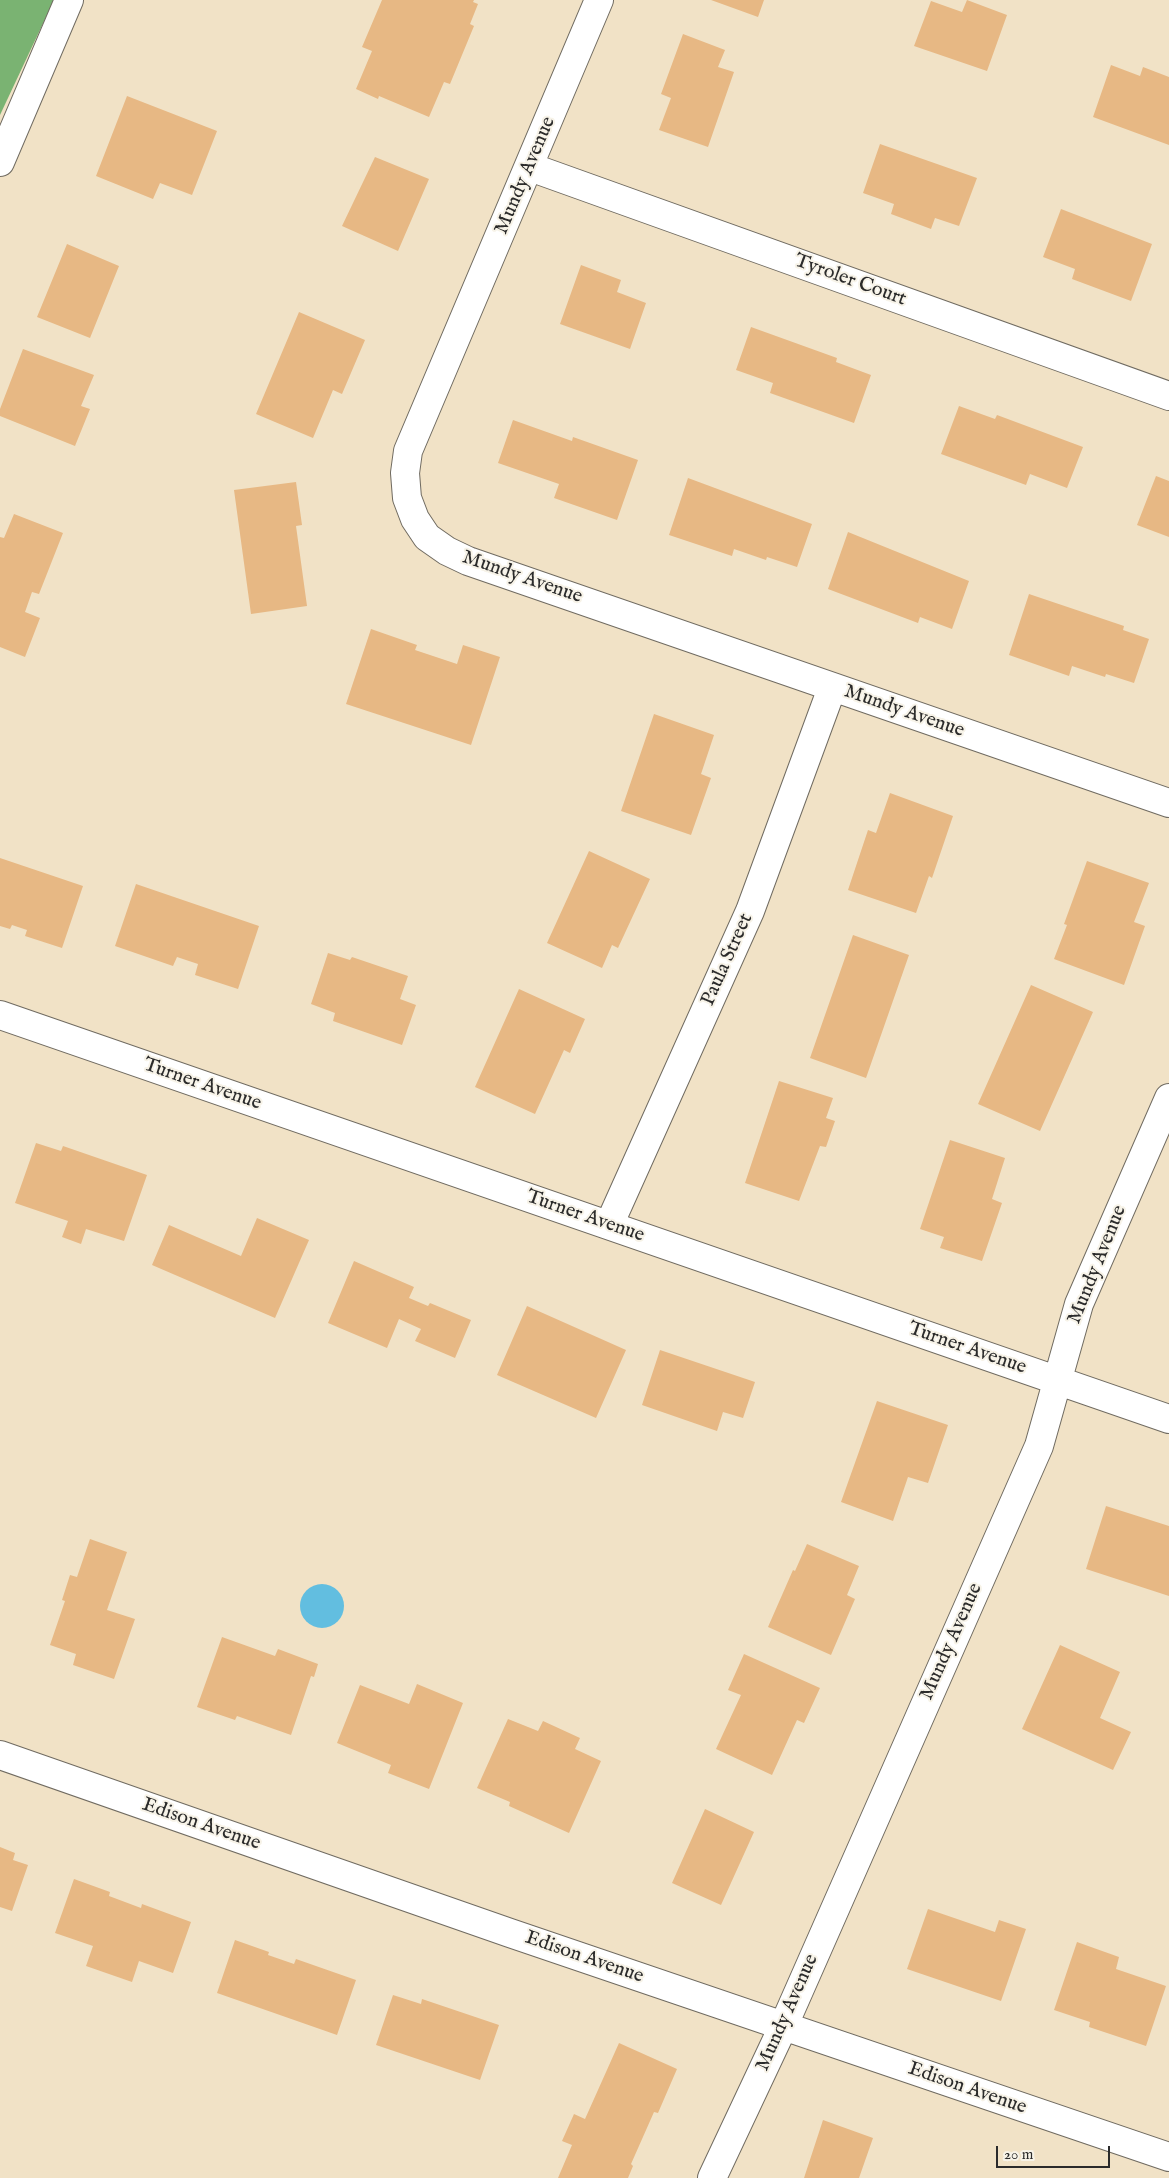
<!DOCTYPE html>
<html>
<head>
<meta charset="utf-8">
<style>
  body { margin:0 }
  #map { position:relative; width:1169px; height:2178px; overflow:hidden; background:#f1e2c6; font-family:"IM FELL English",serif }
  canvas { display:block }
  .scale { position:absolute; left:996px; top:2146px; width:114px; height:22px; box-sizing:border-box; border:2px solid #2b2b2b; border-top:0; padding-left:6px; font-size:15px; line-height:18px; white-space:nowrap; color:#2b2b2b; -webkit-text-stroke:4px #f7f3e8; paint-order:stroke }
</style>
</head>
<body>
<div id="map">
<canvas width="1169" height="2178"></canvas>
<div class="scale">20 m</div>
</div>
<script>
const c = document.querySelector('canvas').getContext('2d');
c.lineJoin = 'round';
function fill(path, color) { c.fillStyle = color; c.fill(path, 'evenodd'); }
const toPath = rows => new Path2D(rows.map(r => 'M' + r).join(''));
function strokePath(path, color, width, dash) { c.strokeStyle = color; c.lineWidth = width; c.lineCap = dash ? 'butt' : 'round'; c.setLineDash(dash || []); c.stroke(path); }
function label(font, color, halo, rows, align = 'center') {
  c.font = font + ' "IM FELL English",serif'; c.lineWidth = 4; c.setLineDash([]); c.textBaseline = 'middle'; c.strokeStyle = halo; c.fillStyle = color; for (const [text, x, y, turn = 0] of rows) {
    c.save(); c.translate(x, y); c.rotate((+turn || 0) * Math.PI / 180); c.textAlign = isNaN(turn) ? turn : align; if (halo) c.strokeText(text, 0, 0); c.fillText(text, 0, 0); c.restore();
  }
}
fill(toPath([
  [0,0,54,0,0,115]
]), '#7ab372');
fill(toPath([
  '300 1606a22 22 0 1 1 44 0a22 22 0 1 1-44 0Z'
]), '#62bee0');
fill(toPath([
  [382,0,474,0,473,2,478,4,470,24,474,26,450,84,444,82,429,117,379,96,378,99,356,89,372,51,362,47],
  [711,0,764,0,758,17],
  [967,0,1007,15,987,71,914,46,931,1,962,12],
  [683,34,725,50,718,67,734,72,708,147,659,130,671,98,661,94],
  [1111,65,1140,76,1143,67,1169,77,1169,145,1093,117],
  [127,96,217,131,192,195,160,183,153,199,96,176],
  [880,144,977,178,959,226,935,218,931,229,891,214,894,204,863,193],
  [375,157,429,179,398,251,342,226],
  [1061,209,1152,244,1131,301,1072,279,1075,269,1043,257],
  [67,244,119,266,90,338,37,317],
  [581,265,621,280,617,292,646,303,630,349,560,324],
  [299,312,365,340,342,394,333,390,313,438,256,414],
  [751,327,837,358,836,362,871,375,854,423,770,393,773,383,736,370],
  [23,349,94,375,81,406,90,409,75,446,0,416,0,409],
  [959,406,995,419,997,415,1083,447,1067,488,1030,474,1026,485,941,454],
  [513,420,572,441,573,437,638,460,617,520,554,498,559,484,498,463],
  [1156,476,1169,481,1169,537,1137,525],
  [688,478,812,524,797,567,767,557,766,560,734,549,732,556,669,535],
  [296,482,302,525,296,526,307,606,251,614,234,490],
  [14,514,63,533,39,594,32,592,25,612,40,618,25,657,0,647,0,537,4,538],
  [848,532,969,581,952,629,920,617,918,623,828,589],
  [1029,594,1124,626,1123,630,1149,639,1134,683,1106,674,1105,677,1072,666,1069,676,1009,655],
  [371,629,417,645,415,650,457,664,463,645,500,657,471,745,346,704],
  [654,714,714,735,701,774,711,778,691,835,621,811],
  [890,793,953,816,932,878,929,876,916,913,848,890,868,830,876,833],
  [589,851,650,879,618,948,612,945,602,968,547,943],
  [0,858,83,886,62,948,25,936,27,930,12,925,10,929,0,926],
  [1087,861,1149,883,1134,922,1145,926,1124,985,1054,959,1067,925,1064,924],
  [136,884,259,926,238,989,195,975,198,964,177,957,173,966,115,946],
  [853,935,909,955,866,1078,810,1058],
  [328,953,350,960,352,957,408,976,400,999,416,1005,402,1045,333,1021,335,1013,311,1004],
  [1031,985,1093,1012,1040,1131,978,1104],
  [519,989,585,1019,570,1053,564,1050,535,1114,475,1087],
  [779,1081,833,1098,826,1118,835,1121,826,1147,820,1146,799,1201,745,1183],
  [950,1140,1005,1158,992,1199,1002,1203,982,1261,940,1248,944,1237,920,1229],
  [36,1143,61,1151,63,1146,147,1175,124,1241,86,1229,81,1244,62,1237,68,1221,15,1203],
  [257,1218,309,1240,275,1318,152,1265,169,1225,241,1256],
  [354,1261,414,1287,409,1298,428,1306,430,1303,471,1320,455,1358,415,1341,421,1329,399,1319,387,1348,328,1323],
  [527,1306,626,1350,596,1418,497,1375],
  [660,1350,755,1382,743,1418,723,1412,717,1431,642,1405],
  [877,1401,948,1425,928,1483,908,1477,893,1521,841,1502],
  [1106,1506,1169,1526,1169,1596,1086,1569],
  [90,1539,127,1552,107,1610,135,1619,114,1679,73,1665,76,1654,50,1645,65,1601,62,1600,70,1575,77,1577],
  [807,1544,859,1566,847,1595,855,1599,831,1655,768,1627,793,1570,795,1571],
  [222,1637,275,1656,278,1649,318,1664,314,1677,311,1676,291,1735,237,1716,235,1720,197,1707],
  [1060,1645,1120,1672,1100,1718,1131,1732,1113,1770,1022,1729],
  [744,1654,820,1688,804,1723,797,1720,772,1775,716,1749,741,1695,728,1690],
  [417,1684,463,1703,429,1789,388,1773,391,1765,337,1743,360,1685,409,1704],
  [508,1719,538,1731,543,1721,580,1738,575,1749,601,1761,569,1833,509,1806,510,1802,477,1788],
  [705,1809,754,1832,721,1905,672,1883],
  [0,1847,15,1853,13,1860,28,1865,12,1911,0,1907],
  [74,1879,110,1892,109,1896,141,1908,142,1904,191,1922,173,1973,139,1961,132,1982,86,1966,93,1946,55,1933],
  [928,1909,995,1932,999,1920,1026,1929,1001,2001,907,1969],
  [235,1940,269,1952,268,1955,294,1964,296,1959,356,1980,337,2035,217,1993],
  [1077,1942,1119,1957,1116,1969,1166,1986,1146,2046,1089,2027,1090,2022,1054,2010],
  [393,1995,421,2004,422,1999,499,2025,480,2080,376,2045],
  [619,2043,677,2069,658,2113,654,2112,631,2164,633,2166,628,2178,558,2178,572,2145,562,2141,574,2114,585,2119],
  [823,2120,873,2138,859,2178,804,2178]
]), '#e7b884');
const minor = toPath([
  [599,0,408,451,405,473,407,498,415,519,427,537,447,551,468,561,1169,803],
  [530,167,1169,396],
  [0,1015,1169,1419],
  [609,1225,750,911,832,688],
  [0,1755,510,1933,1169,2157],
  [712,2178,783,2027,1039,1446,1079,1304,1169,1098]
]);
const tertiary = toPath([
  [0,162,69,0]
]);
strokePath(minor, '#706b61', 30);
strokePath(tertiary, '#706b61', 30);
strokePath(minor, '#fff', 28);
strokePath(tertiary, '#fff', 28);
label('20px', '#2b2b2b', '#f7f3e8', [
  ["Mundy Avenue",526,176,-67],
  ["Tyroler Court",850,281,20],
  ["Mundy Avenue",522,578,19],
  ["Mundy Avenue",904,712,19],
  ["Paula Street",728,960,-66],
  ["Turner Avenue",202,1085,19],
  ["Turner Avenue",585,1217,19],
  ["Mundy Avenue",1098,1265,-68],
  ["Turner Avenue",967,1349,19],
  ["Mundy Avenue",952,1642,-66],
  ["Edison Avenue",201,1825,19],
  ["Edison Avenue",584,1958,19],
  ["Mundy Avenue",788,2013,-66],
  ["Edison Avenue",967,2089,19]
]);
</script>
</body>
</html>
